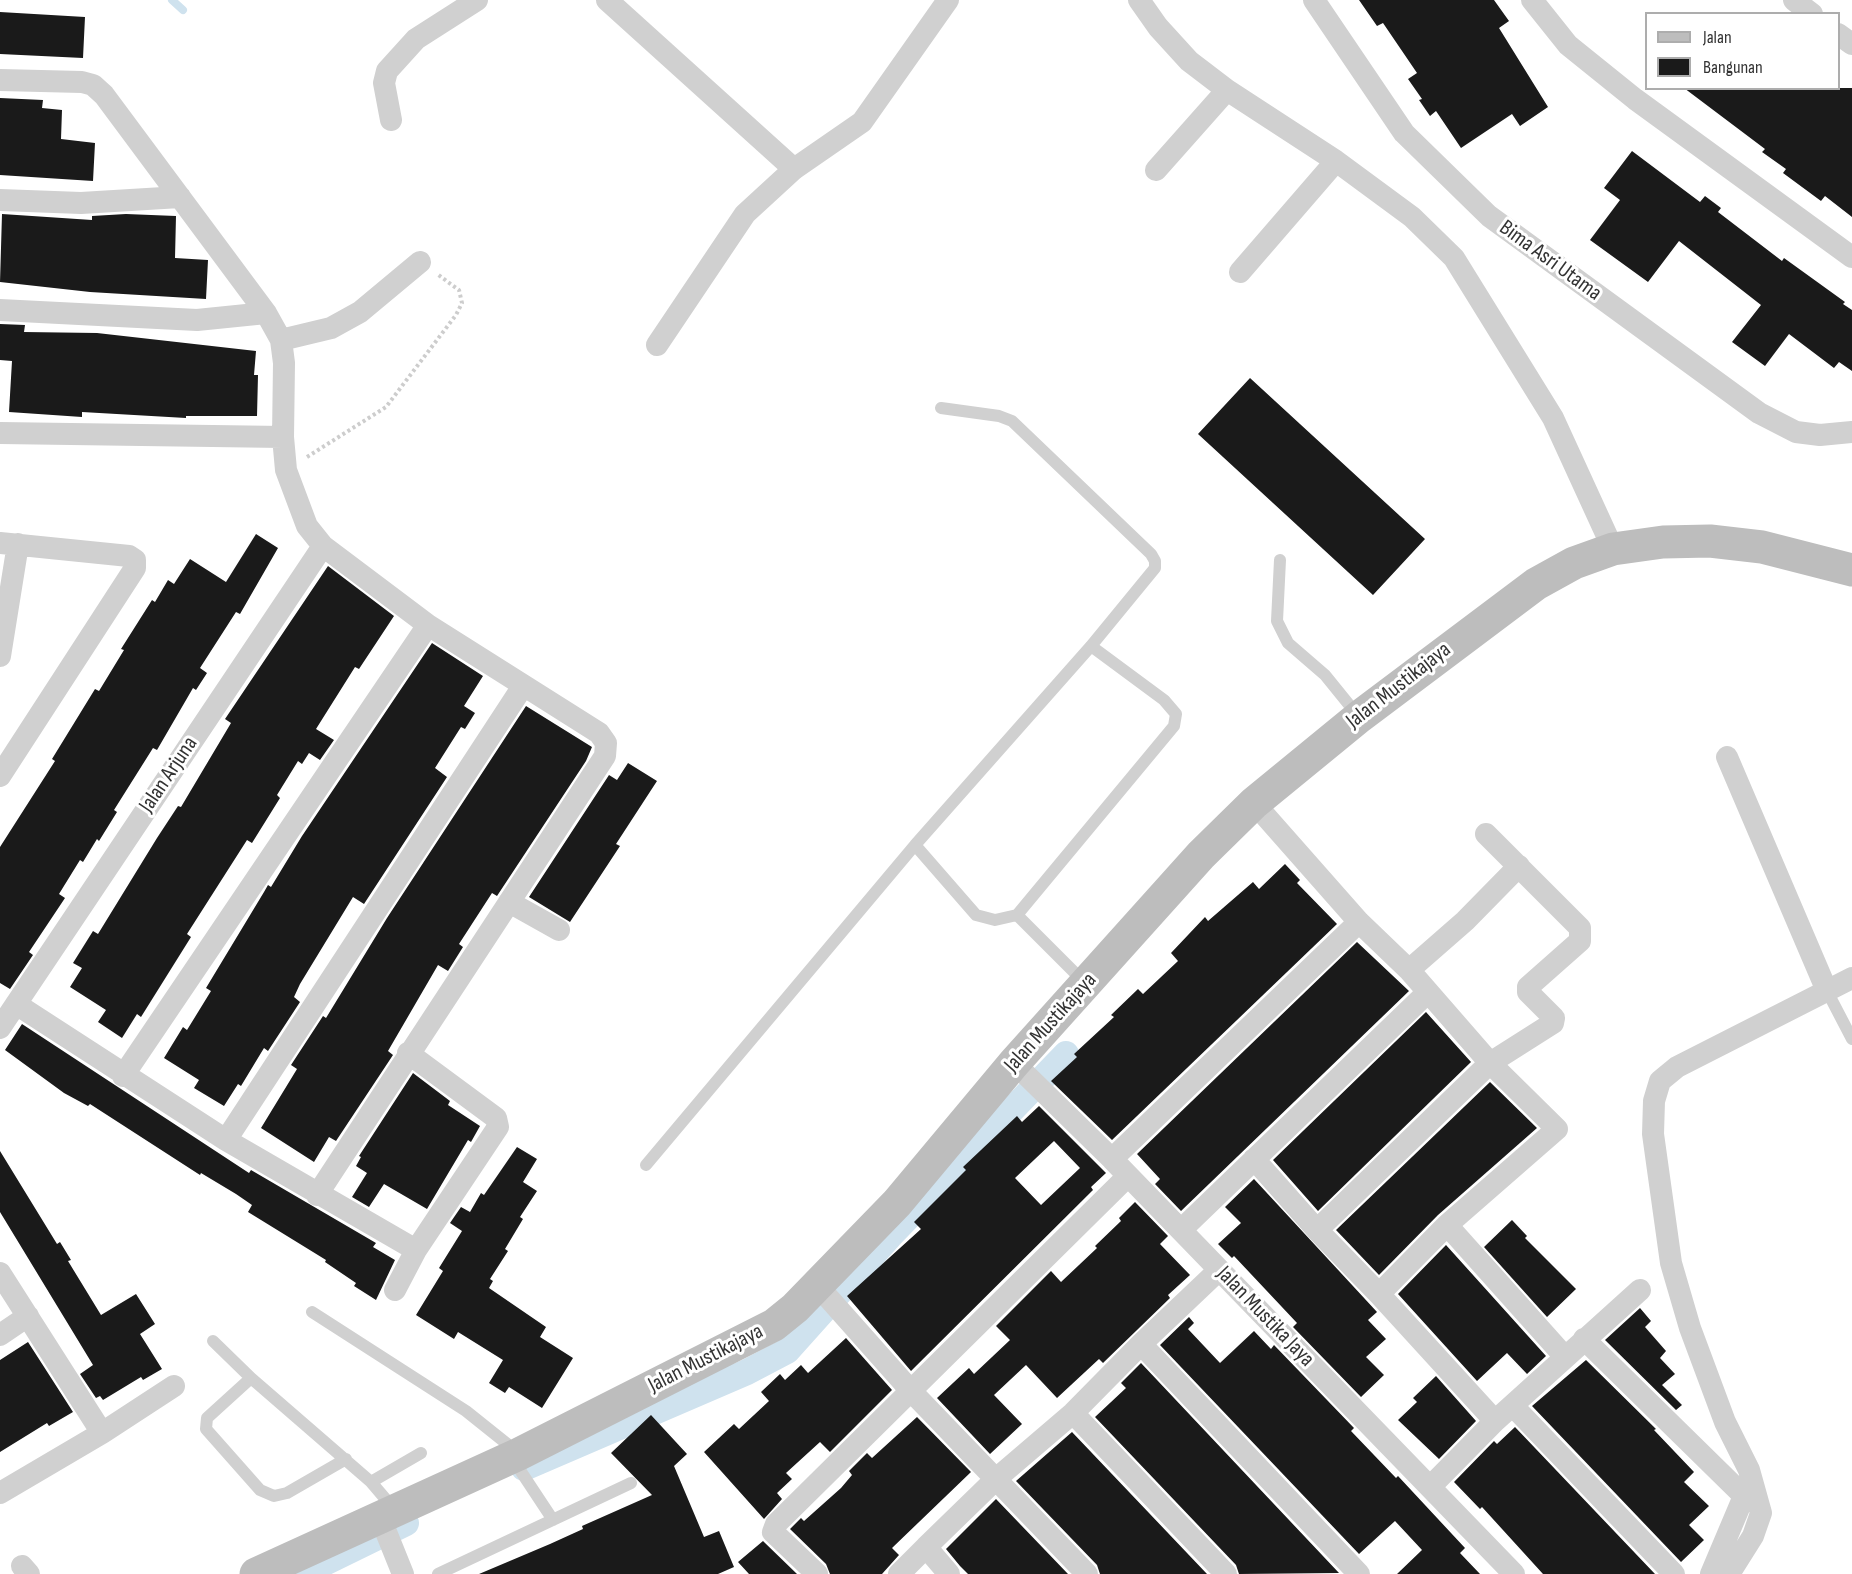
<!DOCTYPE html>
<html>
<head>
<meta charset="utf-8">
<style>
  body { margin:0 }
  #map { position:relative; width:1852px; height:1574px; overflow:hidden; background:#fff; font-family:"Sofia Sans Condensed",sans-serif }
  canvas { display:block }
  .legend { position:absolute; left:1645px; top:12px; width:195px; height:78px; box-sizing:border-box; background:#fff; border:2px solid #adadad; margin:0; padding:8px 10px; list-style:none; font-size:18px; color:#333 }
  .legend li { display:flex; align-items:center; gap:12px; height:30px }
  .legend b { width:30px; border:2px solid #adadad }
</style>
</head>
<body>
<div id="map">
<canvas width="1852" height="1574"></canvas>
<ul class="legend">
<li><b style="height:8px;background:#bdbdbd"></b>Jalan</li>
<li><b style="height:16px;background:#1a1a1a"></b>Bangunan</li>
</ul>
</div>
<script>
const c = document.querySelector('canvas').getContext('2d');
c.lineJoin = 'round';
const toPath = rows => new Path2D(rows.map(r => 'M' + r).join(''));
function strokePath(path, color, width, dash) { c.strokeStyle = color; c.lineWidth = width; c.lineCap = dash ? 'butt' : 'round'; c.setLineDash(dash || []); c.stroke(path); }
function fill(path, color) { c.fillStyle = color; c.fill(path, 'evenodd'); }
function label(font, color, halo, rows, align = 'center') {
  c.font = font + ' "Sofia Sans Condensed",sans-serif'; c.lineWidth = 6; c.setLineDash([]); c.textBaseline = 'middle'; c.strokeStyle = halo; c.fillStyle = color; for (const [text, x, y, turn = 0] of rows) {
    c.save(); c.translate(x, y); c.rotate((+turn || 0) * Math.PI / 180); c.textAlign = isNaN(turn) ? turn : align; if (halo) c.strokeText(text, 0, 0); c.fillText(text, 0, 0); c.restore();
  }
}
strokePath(toPath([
  [172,0,183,10]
]), '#cfe2ee', 8);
strokePath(toPath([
  [524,1468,747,1372,787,1351,890,1236,1066,1054],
  [302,1574,406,1523]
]), '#cfe2ee', 26);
fill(toPath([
  [1359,0,1494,0,1509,21,1499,28,1548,107,1520,126,1512,114,1461,148,1436,111,1430,116,1419,100,1422,99,1408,79,1417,73,1383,23,1377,26],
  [0,12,85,17,83,58,0,54],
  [1684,88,1852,88,1852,217,1825,196,1821,201,1783,173,1786,169,1762,152,1765,149],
  [0,98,43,100,42,108,62,110,61,139,95,143,93,181,0,175],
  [1632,151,1700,202,1705,196,1721,208,1718,212,1782,261,1784,258,1845,302,1843,304,1852,310,1852,371,1839,362,1834,368,1789,334,1765,366,1732,342,1761,305,1679,241,1648,282,1590,240,1620,200,1604,188],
  [2,214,92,220,92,216,126,214,176,216,175,258,208,260,206,299,90,292,0,282],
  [0,324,25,325,24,332,97,333,256,351,254,375,258,375,257,416,186,416,186,418,82,412,82,417,9,412,12,361,0,360],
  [1250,378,1425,539,1373,595,1198,434],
  [256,534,278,548,240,614,236,612,200,668,207,673,196,690,193,688,157,750,153,748,114,810,117,812,99,841,97,839,83,862,80,860,59,894,65,898,29,952,33,955,10,989,0,983,0,847,55,761,52,759,95,689,99,691,124,650,121,649,152,600,155,602,168,580,174,584,190,559,226,582],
  [328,566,394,616,359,669,355,667,316,729,334,740,320,760,309,753,302,764,298,761,277,795,280,798,252,843,247,840,187,934,191,937,141,1017,137,1014,122,1038,98,1022,106,1010,70,987,82,968,73,963,93,931,98,934,157,838,178,806,181,807,231,723,225,719],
  [432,643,483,676,464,706,475,713,465,729,461,727,435,768,447,777,364,904,353,897,300,984,294,997,300,1002,268,1051,264,1048,241,1086,238,1084,224,1106,194,1088,199,1080,164,1058,183,1027,187,1030,211,991,206,988,264,892,268,885,271,887,302,836],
  [526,706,592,747,586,761,497,896,492,893,459,944,463,947,448,971,438,965,388,1051,393,1055,336,1141,329,1137,314,1162,261,1128,297,1069,291,1065,323,1016,326,1018,387,918],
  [628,763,657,781,616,844,620,846,570,922,529,897,609,775,617,780],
  [1285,864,1300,880,1297,883,1337,924,1112,1140,1051,1081,1077,1057,1074,1054,1114,1017,1111,1015,1138,989,1143,994,1178,961,1171,953,1205,917,1208,921,1253,882,1259,889],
  [1357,942,1409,991,1181,1211,1155,1184,1160,1179,1137,1154],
  [1426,1012,1471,1062,1318,1211,1273,1160],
  [22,1024,249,1173,251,1170,376,1243,373,1247,395,1260,376,1300,354,1286,356,1283,325,1262,326,1260,248,1212,252,1205,236,1194,201,1173,200,1175,90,1104,88,1106,64,1093,5,1050],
  [413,1073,450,1101,448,1105,480,1126,471,1142,468,1140,427,1209,384,1184,369,1207,352,1197,367,1173,356,1166,361,1157,359,1156],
  [1490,1082,1537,1128,1438,1215,1379,1275,1336,1230],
  [1039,1106,1106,1173,1091,1187,1093,1190,911,1371,847,1296,921,1229,914,1222,966,1170,963,1167,1017,1116,1022,1122],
  [1054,1141,1080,1168,1041,1205,1015,1178],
  [517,1147,537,1159,523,1182,537,1191,520,1217,523,1219,505,1249,508,1251,490,1279,493,1281,489,1288,546,1327,540,1337,573,1358,542,1408,509,1387,505,1393,489,1383,503,1360,458,1332,454,1339,416,1315,443,1271,439,1268,462,1231,450,1223,461,1207,470,1212,481,1193,484,1195],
  [0,1151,57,1244,60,1242,71,1260,68,1261,101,1315,136,1294,155,1324,140,1334,162,1369,143,1380,141,1377,103,1400,100,1396,96,1398,80,1374,93,1365,0,1212],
  [1254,1179,1377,1312,1368,1320,1386,1339,1366,1357,1384,1375,1361,1397,1293,1327,1297,1323,1234,1256,1232,1258,1218,1244,1241,1223,1225,1207],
  [1135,1202,1168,1236,1160,1244,1190,1275,1168,1295,1170,1298,1103,1363,1099,1359,1057,1398,1026,1365,994,1395,1022,1424,990,1454,937,1398,969,1368,974,1374,1010,1340,996,1326,1051,1271,1061,1282,1097,1248,1095,1246,1121,1221,1119,1218],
  [1512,1220,1527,1236,1525,1238,1576,1289,1547,1317,1484,1247],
  [1446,1245,1546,1356,1527,1374,1507,1353,1477,1381,1398,1294],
  [1640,1308,1651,1321,1645,1327,1666,1351,1660,1358,1675,1374,1662,1385,1682,1405,1676,1410,1605,1340],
  [1189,1317,1194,1323,1188,1329,1220,1363,1254,1331,1271,1349,1274,1345,1354,1428,1351,1431,1396,1478,1398,1476,1465,1548,1460,1553,1480,1574,1397,1574,1422,1550,1395,1521,1359,1554,1160,1345],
  [846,1338,892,1390,830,1452,820,1442,786,1473,792,1479,777,1493,782,1499,764,1519,704,1452,734,1424,739,1429,769,1401,761,1392,780,1374,785,1380,801,1365,808,1373],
  [28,1342,73,1412,49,1426,47,1423,0,1452,0,1360],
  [1586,1360,1656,1429,1654,1430,1694,1472,1684,1482,1709,1506,1689,1525,1704,1540,1681,1562,1532,1406],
  [1141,1363,1339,1573,1239,1574,1236,1565,1095,1417,1126,1388,1121,1383],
  [1436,1376,1476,1421,1439,1459,1398,1420,1417,1402,1413,1398],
  [651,1415,687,1454,674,1466,704,1537,719,1531,734,1567,718,1574,479,1574,550,1544,583,1529,582,1526,652,1495,611,1453],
  [917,1417,971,1472,892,1548,899,1555,882,1574,830,1574,826,1564,790,1529,801,1518,804,1521,841,1488,852,1475,849,1471,867,1453,872,1458],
  [1515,1427,1655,1574,1543,1574,1482,1507,1480,1509,1454,1482,1494,1441,1497,1444],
  [1072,1432,1207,1574,1100,1574,1097,1565,1016,1481],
  [996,1499,1068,1574,968,1574,960,1566,946,1549],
  [763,1541,764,1542,797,1574,749,1574,738,1562]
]), '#1a1a1a');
strokePath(toPath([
  [307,457,386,407,456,315,462,303,459,290,437,274]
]), '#cdcdcd', 4, [3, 3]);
strokePath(toPath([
  [941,408,999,416,1012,421,1151,554,1155,561,1155,568,1091,646,915,845,976,915,995,920,1017,915,1085,983],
  [1280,560,1277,621,1288,643,1325,675,1359,717],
  [1017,915,1174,726,1176,714,1164,700,1091,646],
  [1827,991,1852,1039],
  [646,1165,915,845],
  [312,1312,466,1411,516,1451],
  [213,1341,251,1378,371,1482,394,1509],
  [251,1378,207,1418,206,1429,260,1490,274,1496,287,1493,346,1459],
  [512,1458,553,1520],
  [371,1482,421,1453],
  [438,1574,631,1483]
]), '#d0d0d0', 12);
strokePath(toPath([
  [607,0,794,169],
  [1139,0,1158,27,1189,61,1227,90,1336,161,1412,217,1454,258,1553,418,1613,549],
  [1314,0,1404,133,1489,216,1759,413,1796,432,1820,435,1852,432],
  [1532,0,1568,45,1635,99,1852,257],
  [1794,0,1812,14],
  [1838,34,1852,44],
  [0,80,82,82,93,85,104,95,266,313,281,340,284,363,283,437,0,433],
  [391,120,384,83,387,71,416,39,477,0],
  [1156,170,1227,90],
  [0,200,81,203,180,197],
  [1240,272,1336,161],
  [0,310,197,320,266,313],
  [281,340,331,328,360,312,420,262],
  [657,345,745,214,794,169,862,122,948,0],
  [283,437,286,470,307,526,323,546,428,625,599,733,606,743,605,756,317,1195],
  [0,543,129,556,135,560,135,568,0,776],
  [0,656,18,544],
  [1727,757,1827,991],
  [1254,803,1359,922,1409,970,1490,1063,1557,1129,1447,1225,1379,1294,1317,1230],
  [509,902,559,930],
  [1409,970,1465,921,1519,866],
  [16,1004,226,1140,416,1250,498,1127,496,1118,408,1053],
  [0,1028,323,546],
  [1014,1063,1112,1159,1514,1574],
  [123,1076,428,625],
  [226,1140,523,686],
  [1112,1159,1359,922],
  [1254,1159,1317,1230,1490,1063,1553,1023,1554,1018,1528,992,1528,987,1580,941,1580,928,1486,834],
  [1447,1225,1565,1357],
  [1181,1230,1427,993],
  [0,1273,102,1433,0,1493],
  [817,1285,912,1392,1087,1574],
  [395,1290,416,1250],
  [1379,1294,1495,1421],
  [0,1335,28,1316],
  [1584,1339,1744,1496,1711,1574],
  [1141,1344,1359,1574],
  [1513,1406,1674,1574],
  [1073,1413,1226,1574],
  [102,1433,174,1386],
  [1431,1486,1495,1421,1640,1290],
  [380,1517,403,1574],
  [22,1566,29,1574],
  [817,1574,773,1532,776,1524,1127,1177],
  [899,1574,926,1547],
  [949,1574,926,1547,997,1478,1073,1413,1141,1344,1219,1270],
  [1729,1574,1753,1536,1761,1513,1749,1470,1725,1422,1690,1328,1671,1263,1653,1134,1654,1101,1660,1081,1677,1067,1852,978]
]), '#d0d0d0', 22);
strokePath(toPath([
  [256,1574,519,1454,774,1325,795,1308,897,1203,1014,1063,1201,855,1254,803,1359,717,1536,584,1574,563,1613,549,1663,542,1710,541,1762,547,1852,570]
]), '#bdbdbd', 33);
label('22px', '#333', '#fff', [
  ["Bima Asri Utama",1550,261,36],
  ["Jalan Mustikajaya",1399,686,-38],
  ["Jalan Arjuna",169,775,-56],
  ["Jalan Mustikajaya",1051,1023,-48],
  ["Jalan Mustika Jaya",1265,1317,46],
  ["Jalan Mustikajaya",706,1359,-27]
]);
</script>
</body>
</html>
